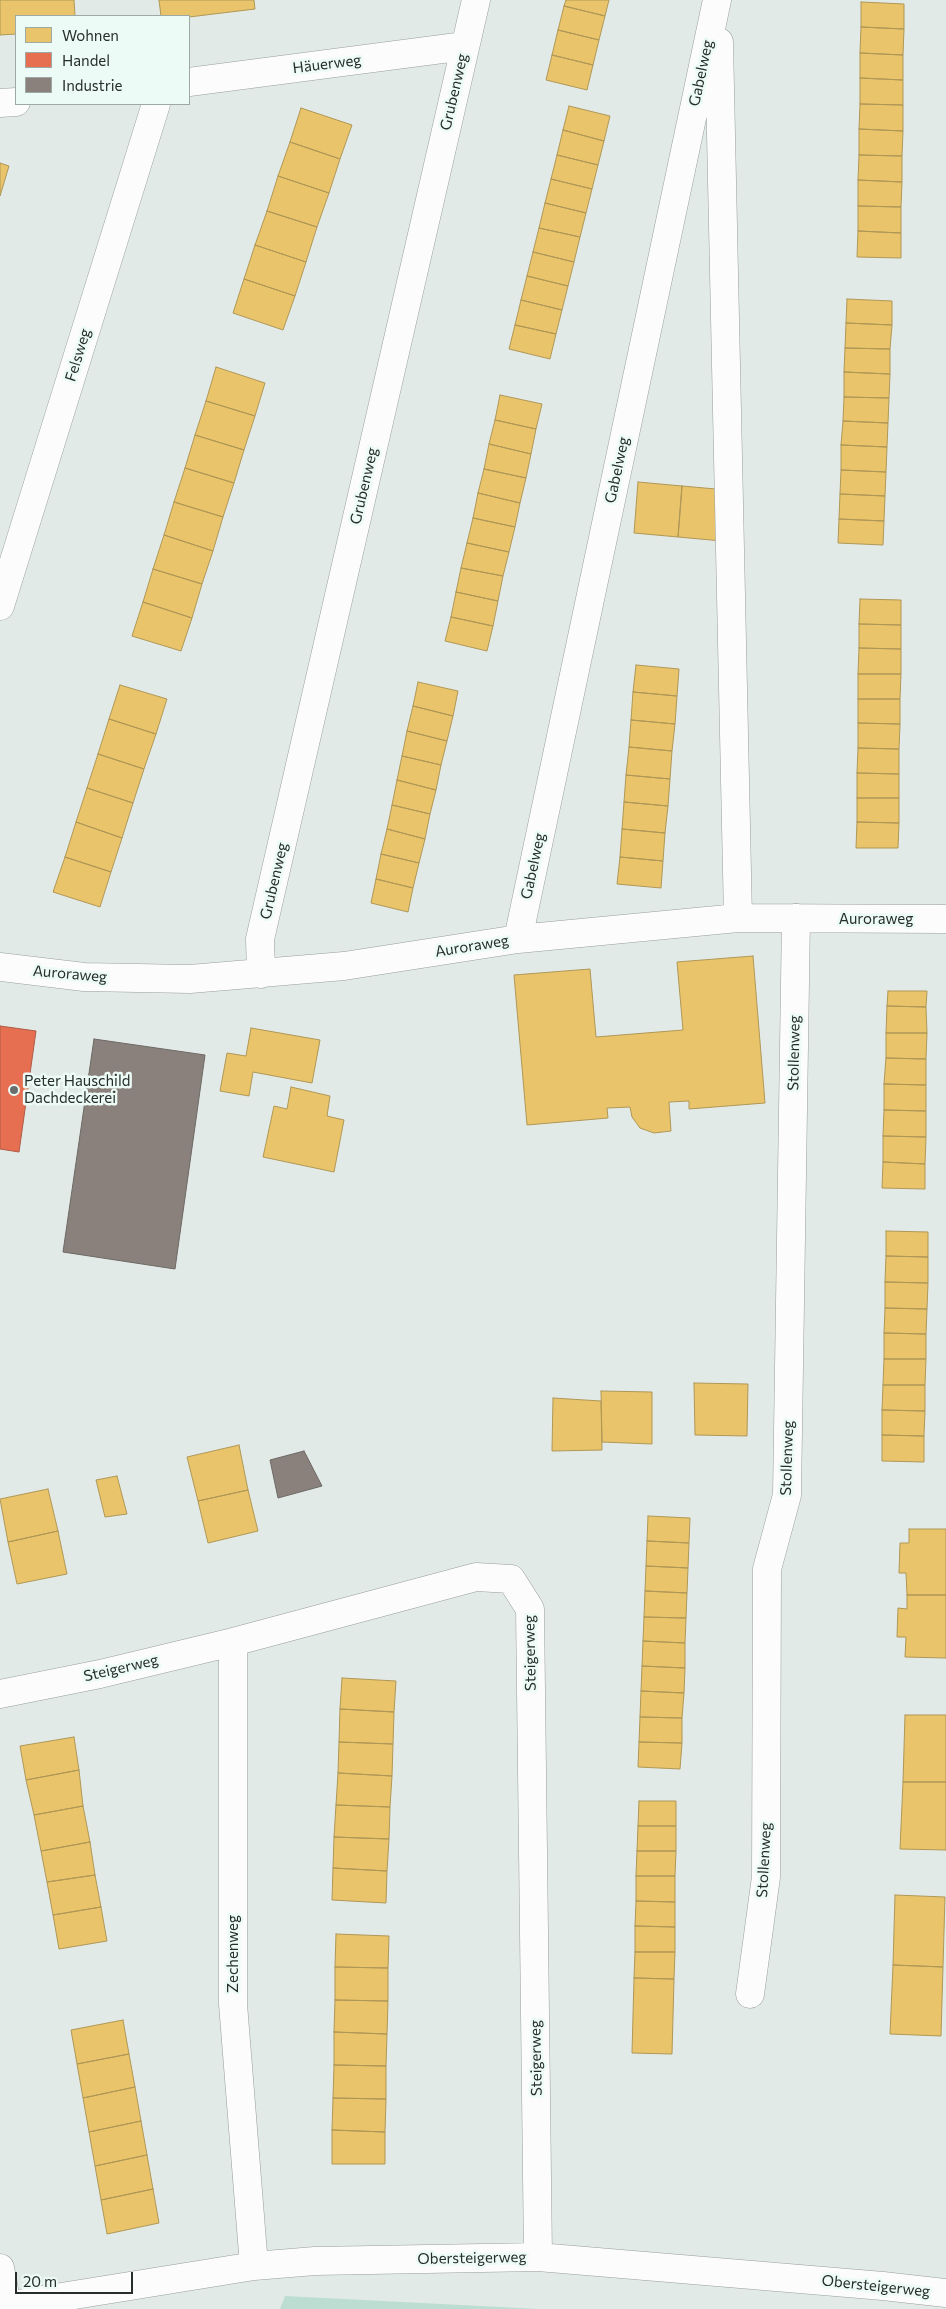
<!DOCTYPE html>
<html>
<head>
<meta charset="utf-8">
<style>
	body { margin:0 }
	#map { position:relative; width:946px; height:2309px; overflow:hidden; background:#e2eae7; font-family:Commissioner,sans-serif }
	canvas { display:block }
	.legend { position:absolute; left:15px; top:15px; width:175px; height:90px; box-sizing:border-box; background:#ecfbf5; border:1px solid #9da9a4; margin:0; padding:6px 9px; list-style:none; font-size:15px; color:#272d2b }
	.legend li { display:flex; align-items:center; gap:10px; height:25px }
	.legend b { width:25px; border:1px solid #9da9a4 }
	.scale { position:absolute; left:15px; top:2272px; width:118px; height:22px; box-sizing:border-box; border:2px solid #272d2b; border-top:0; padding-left:6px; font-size:15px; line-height:18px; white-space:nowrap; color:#272d2b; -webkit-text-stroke:4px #ecfbf5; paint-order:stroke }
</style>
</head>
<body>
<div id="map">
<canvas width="946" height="2309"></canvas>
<ul class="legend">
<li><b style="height:14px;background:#e9c46a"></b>Wohnen</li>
<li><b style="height:14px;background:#e76f51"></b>Handel</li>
<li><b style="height:14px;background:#8a817c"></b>Industrie</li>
</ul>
<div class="scale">20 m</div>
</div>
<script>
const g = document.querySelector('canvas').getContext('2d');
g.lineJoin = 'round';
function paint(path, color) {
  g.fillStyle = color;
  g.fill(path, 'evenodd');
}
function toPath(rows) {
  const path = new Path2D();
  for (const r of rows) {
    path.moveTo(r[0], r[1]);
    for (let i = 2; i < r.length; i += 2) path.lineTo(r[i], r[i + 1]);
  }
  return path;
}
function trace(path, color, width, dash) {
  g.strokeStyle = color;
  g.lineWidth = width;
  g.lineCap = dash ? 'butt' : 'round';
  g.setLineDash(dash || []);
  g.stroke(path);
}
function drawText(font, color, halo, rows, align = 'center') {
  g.font = font + ' Commissioner,sans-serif';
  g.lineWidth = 5;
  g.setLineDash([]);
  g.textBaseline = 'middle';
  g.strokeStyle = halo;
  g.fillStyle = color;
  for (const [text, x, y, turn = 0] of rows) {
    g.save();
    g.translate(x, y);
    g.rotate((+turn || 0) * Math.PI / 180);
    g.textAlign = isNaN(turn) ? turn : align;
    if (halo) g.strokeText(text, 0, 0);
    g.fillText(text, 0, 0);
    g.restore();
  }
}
const green = toPath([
	[285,2296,539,2309,280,2309]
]);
const homes = toPath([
	[0,0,74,0,75,16,16,16,16,34,0,35,0,0],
	[159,0,254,0,255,9,189,17,161,16,159,0],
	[566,0,609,0,605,16,564,6,566,0],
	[861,2,904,4,904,29,861,27,861,2],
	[564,6,605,16,599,40,558,30,564,6],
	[861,27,904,29,903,55,860,53,861,27],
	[558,30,599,40,593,65,552,55,558,30],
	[860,53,903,55,903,80,860,78,860,53],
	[552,55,593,65,587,90,546,80,552,55],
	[860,78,903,80,903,105,860,104,860,78],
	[860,104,903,105,903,131,859,129,860,104],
	[569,106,610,116,604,141,563,130,569,106],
	[301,108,352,125,340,159,290,142,301,108],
	[859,129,903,131,902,156,859,155,859,129],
	[563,130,604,141,598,165,557,155,563,130],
	[290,142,340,159,329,193,278,176,290,142],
	[557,155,598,165,592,189,551,179,557,155],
	[859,155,902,156,902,182,858,180,859,155],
	[0,163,9,166,0,196,0,163],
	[278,176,329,193,317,227,267,211,278,176],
	[551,179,592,189,586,213,545,203,551,179],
	[858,180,902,182,901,207,858,206,858,180],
	[545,203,586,213,580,237,539,228,545,203],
	[858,206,901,207,901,233,858,231,858,206],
	[267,211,317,227,306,262,255,245,267,211],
	[539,228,580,237,574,262,533,252,539,228],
	[858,231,901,233,901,258,857,257,858,231],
	[255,245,306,262,295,296,244,279,255,245],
	[533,252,574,262,568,286,527,276,533,252],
	[527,276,568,286,562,310,521,300,527,276],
	[244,279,295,296,283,330,233,313,244,279],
	[847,299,892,301,892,325,846,323,847,299],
	[521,300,562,310,556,334,515,325,521,300],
	[846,323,892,325,890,349,845,348,846,323],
	[515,325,556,334,550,359,509,349,515,325],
	[845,348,890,349,890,374,844,372,845,348],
	[216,367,265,383,255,416,206,401,216,367],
	[844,372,890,374,889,398,844,397,844,372],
	[500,395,542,404,536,429,495,420,500,395],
	[844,397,889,398,888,423,843,421,844,397],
	[206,401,255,416,244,450,195,435,206,401],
	[495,420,536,429,531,454,489,444,495,420],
	[843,421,888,423,887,447,841,445,843,421],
	[195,435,244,450,234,483,185,468,195,435],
	[489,444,531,454,526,478,484,469,489,444],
	[841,445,887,447,886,472,841,470,841,445],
	[185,468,234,483,223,517,174,502,185,468],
	[484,469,526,478,520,503,478,493,484,469],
	[841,470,886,472,885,496,840,494,841,470],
	[638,482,682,486,678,537,634,533,638,482],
	[682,486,727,490,722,541,678,537,682,486],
	[478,493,520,503,515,527,473,518,478,493],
	[840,494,885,496,884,521,839,519,840,494],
	[174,502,223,517,213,551,164,535,174,502],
	[473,518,515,527,509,552,467,543,473,518],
	[839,519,884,521,883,545,838,543,839,519],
	[164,535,213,551,202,584,153,569,164,535],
	[467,543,509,552,503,576,461,568,467,543],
	[461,568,503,576,498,601,456,592,461,568],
	[153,569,202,584,192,618,143,602,153,569],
	[456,592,498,601,493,626,451,617,456,592],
	[860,599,901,600,901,625,859,624,860,599],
	[143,602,192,618,181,651,132,636,143,602],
	[451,617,493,626,487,651,445,641,451,617],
	[859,624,901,625,901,649,859,648,859,624],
	[859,648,901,649,901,674,858,674,859,648],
	[636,665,679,669,677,696,633,692,636,665],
	[858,674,901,674,900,699,858,699,858,674],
	[418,682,458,691,453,716,413,706,418,682],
	[120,685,167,699,156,734,109,719,120,685],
	[633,692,677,696,675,724,631,720,633,692],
	[858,699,900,699,900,724,858,723,858,699],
	[413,706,453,716,447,741,407,731,413,706],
	[109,719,156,734,144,769,98,754,109,719],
	[631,720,675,724,672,751,629,747,631,720],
	[858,723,900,724,899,749,858,748,858,723],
	[407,731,447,741,441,765,402,756,407,731],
	[629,747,672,751,670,779,626,775,629,747],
	[858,748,899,749,899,774,857,773,858,748],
	[98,754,144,769,133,803,87,788,98,754],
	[402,756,441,765,436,790,397,780,402,756],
	[857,773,899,774,899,798,857,798,857,773],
	[626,775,670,779,668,806,624,802,626,775],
	[397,780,436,790,430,814,392,805,397,780],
	[87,788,133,803,122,838,76,822,87,788],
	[857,798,899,798,899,823,857,822,857,798],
	[624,802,668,806,665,833,622,829,624,802],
	[392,805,430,814,425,839,387,829,392,805],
	[76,822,122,838,111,872,65,857,76,822],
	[857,822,899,823,898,848,856,848,857,822],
	[387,829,425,839,419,863,381,854,387,829],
	[622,829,665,833,663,861,620,857,622,829],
	[381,854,419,863,413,888,376,879,381,854],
	[65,857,111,872,100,907,53,892,65,857],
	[620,857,663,861,661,888,617,884,620,857],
	[376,879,413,888,408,912,371,903,376,879],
	[753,956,765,1103,689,1109,689,1101,669,1102,671,1131,654,1133,640,1128,632,1117,630,1107,607,1108,608,1118,527,1125,514,975,590,969,596,1037,683,1030,677,962,753,956],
	[888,991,927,991,926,1007,887,1006,888,991],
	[887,1006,926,1007,927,1033,886,1033,887,1006],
	[251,1028,320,1040,312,1083,253,1072,249,1096,220,1091,227,1053,246,1056,251,1028],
	[886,1033,927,1033,926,1059,886,1058,886,1033],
	[886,1058,926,1059,926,1085,884,1084,886,1058],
	[884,1084,926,1085,926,1111,884,1110,884,1084],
	[291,1087,330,1096,327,1116,344,1120,334,1172,263,1157,274,1106,287,1109,291,1087],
	[884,1110,926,1111,926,1137,883,1136,884,1110],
	[883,1136,926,1137,925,1164,883,1162,883,1136],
	[883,1162,925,1164,925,1189,882,1188,883,1162],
	[886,1231,928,1232,928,1257,886,1256,886,1231],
	[886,1256,928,1257,928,1283,885,1282,886,1256],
	[885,1282,928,1283,927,1309,885,1308,885,1282],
	[885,1308,927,1309,926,1334,884,1333,885,1308],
	[884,1333,926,1334,926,1359,884,1359,884,1333],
	[884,1359,926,1359,925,1385,883,1385,884,1359],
	[694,1383,748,1384,747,1436,695,1435,694,1383],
	[883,1385,925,1385,925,1411,882,1410,883,1385],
	[601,1391,652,1392,652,1444,602,1442,601,1391],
	[553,1398,601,1401,602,1450,552,1451,553,1398],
	[882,1410,925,1411,924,1436,882,1435,882,1410],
	[882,1435,924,1436,924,1462,882,1461,882,1435],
	[239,1445,248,1490,198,1501,187,1457,239,1445],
	[117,1476,127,1514,105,1517,96,1480,117,1476],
	[48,1489,58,1531,8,1542,0,1499,48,1489],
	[248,1490,258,1531,208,1543,198,1501,248,1490],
	[648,1516,690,1518,689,1543,647,1541,648,1516],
	[909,1529,946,1529,946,1595,907,1595,906,1573,899,1573,900,1543,909,1543,909,1529],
	[58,1531,67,1574,17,1584,8,1542,58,1531],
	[647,1541,689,1543,688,1568,646,1566,647,1541],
	[646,1566,688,1568,687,1593,645,1591,646,1566],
	[645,1591,687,1593,686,1618,644,1617,645,1591],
	[907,1595,946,1595,946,1658,905,1657,906,1637,897,1637,898,1608,907,1609,907,1595],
	[644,1617,686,1618,685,1643,643,1641,644,1617],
	[643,1641,685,1643,685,1668,642,1666,643,1641],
	[642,1666,685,1668,684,1693,641,1691,642,1666],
	[342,1678,396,1681,394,1712,340,1709,342,1678],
	[641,1691,684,1693,682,1718,640,1717,641,1691],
	[340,1709,394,1712,393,1744,339,1742,340,1709],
	[905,1715,946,1715,946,1782,903,1782,905,1715],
	[640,1717,682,1718,682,1743,639,1742,640,1717],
	[74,1737,79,1770,26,1780,20,1746,74,1737],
	[339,1742,393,1744,392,1776,338,1773,339,1742],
	[639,1742,682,1743,680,1769,638,1767,639,1742],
	[79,1770,83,1806,34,1815,26,1780,79,1770],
	[338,1773,392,1776,390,1807,336,1805,338,1773],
	[903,1782,946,1782,946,1850,900,1849,903,1782],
	[639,1801,676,1801,676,1826,638,1826,639,1801],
	[336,1805,390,1807,389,1839,334,1837,336,1805],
	[83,1806,90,1842,41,1851,34,1815,83,1806],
	[638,1826,676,1826,676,1851,637,1851,638,1826],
	[334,1837,389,1839,387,1871,333,1868,334,1837],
	[90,1842,95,1875,47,1882,41,1851,90,1842],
	[637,1851,676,1851,675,1876,636,1876,637,1851],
	[333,1868,387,1871,386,1903,332,1900,333,1868],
	[95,1875,101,1907,53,1915,47,1882,95,1875],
	[636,1876,675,1876,675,1902,636,1901,636,1876],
	[895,1895,945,1897,943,1967,893,1965,895,1895],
	[636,1901,675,1902,675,1927,635,1926,636,1901],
	[101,1907,107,1941,59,1949,53,1915,101,1907],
	[635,1926,675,1927,675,1952,635,1952,635,1926],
	[336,1934,389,1936,388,1968,335,1967,336,1934],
	[635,1952,675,1952,674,1979,634,1978,635,1952],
	[893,1965,943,1967,941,2036,890,2034,893,1965],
	[335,1967,388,1968,388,2001,335,2000,335,1967],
	[634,1978,674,1979,672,2054,632,2053,634,1978],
	[335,2000,388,2001,387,2034,334,2032,335,2000],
	[123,2020,129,2054,77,2064,71,2030,123,2020],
	[334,2032,387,2034,386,2066,334,2065,334,2032],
	[129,2054,135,2087,83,2098,77,2064,129,2054],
	[334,2065,386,2066,386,2099,333,2098,334,2065],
	[135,2087,141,2121,89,2132,83,2098,135,2087],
	[333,2098,386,2099,385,2132,332,2130,333,2098],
	[141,2121,147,2155,95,2166,89,2132,141,2121],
	[332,2130,385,2132,385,2164,332,2164,332,2130],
	[147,2155,153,2189,101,2200,95,2166,147,2155],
	[153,2189,159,2223,107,2234,101,2200,153,2189]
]);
const shops = toPath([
	[0,1026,36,1031,19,1152,0,1149,0,1026]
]);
const industry = toPath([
	[94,1039,205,1055,175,1269,63,1252,94,1039],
	[304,1451,322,1486,278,1498,270,1460,304,1451]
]);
const minor = toPath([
	[719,42,738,918],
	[189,82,465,46],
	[0,103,16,102],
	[0,606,156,104],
	[518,939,717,0],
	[0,967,84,977,190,979,344,966,518,939,738,918,946,919],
	[261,974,260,939,476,0],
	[233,1642,233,2004,254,2266],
	[0,1694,100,1674,233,1642,476,1577,511,1579,530,1609,538,2257],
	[750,1994,766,1877,767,1569,787,1495,796,918],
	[0,2268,7,2306],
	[0,2307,254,2266,315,2261,538,2257,883,2286,946,2293]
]);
const markers = [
	[14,1090,5,"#686f6d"]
];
const streetNames = [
	["Häuerweg",327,64,-7],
	["Gabelweg",701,73,-78],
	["Grubenweg",454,92,-77],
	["Felsweg",78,355,-73],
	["Gabelweg",617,470,-78],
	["Grubenweg",364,486,-77],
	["Gabelweg",533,866,-78],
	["Grubenweg",274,881,-77],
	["Auroraweg",876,919],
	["Auroraweg",472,946,-9],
	["Auroraweg",70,974,5],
	["Stollenweg",794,1053,-89],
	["Stollenweg",787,1458,-88],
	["Steigerweg",530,1653,-91],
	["Steigerweg",121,1668,-13],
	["Stollenweg",764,1860,-87],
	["Zechenweg",233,1954,-90],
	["Steigerweg",536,2058,-91],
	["Obersteigerweg",472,2258,-1],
	["Obersteigerweg",876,2286,6]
];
const poiNames = [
	["Peter Hauschild",24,1081],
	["Dachdeckerei",24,1098]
];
paint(green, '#bcddd2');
paint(homes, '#e9c46a');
trace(homes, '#af9757', 1);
paint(shops, '#e76f51');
trace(shops, '#ad5b46', 1);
paint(industry, '#8a817c');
trace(industry, '#6c6864', 1);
trace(minor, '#989e9c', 29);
trace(minor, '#fbfcfb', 28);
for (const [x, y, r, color] of markers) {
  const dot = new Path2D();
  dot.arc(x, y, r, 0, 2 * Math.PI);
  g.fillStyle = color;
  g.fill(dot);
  trace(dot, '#ecfbf5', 2);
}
drawText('15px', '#272d2b', '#ecfbf5', streetNames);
drawText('15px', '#272d2b', '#ecfbf5', poiNames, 'left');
</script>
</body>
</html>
